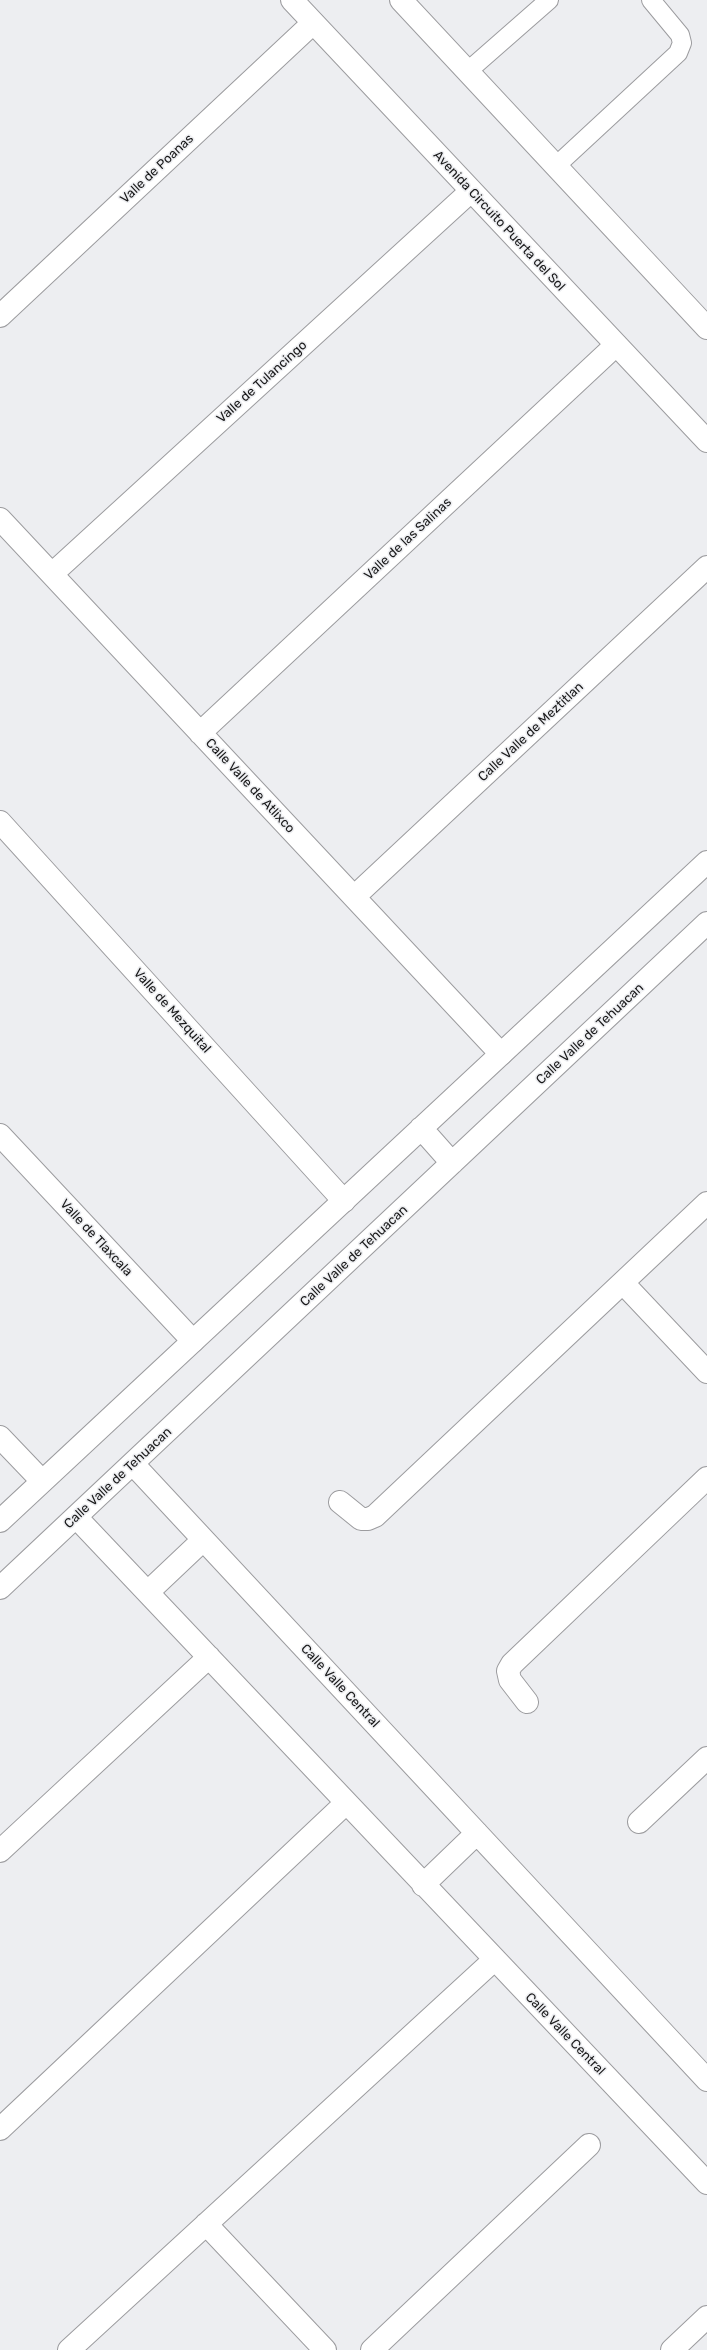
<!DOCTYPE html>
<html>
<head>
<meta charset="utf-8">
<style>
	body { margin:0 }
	canvas { display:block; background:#edeef1 }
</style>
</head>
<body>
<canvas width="707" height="2350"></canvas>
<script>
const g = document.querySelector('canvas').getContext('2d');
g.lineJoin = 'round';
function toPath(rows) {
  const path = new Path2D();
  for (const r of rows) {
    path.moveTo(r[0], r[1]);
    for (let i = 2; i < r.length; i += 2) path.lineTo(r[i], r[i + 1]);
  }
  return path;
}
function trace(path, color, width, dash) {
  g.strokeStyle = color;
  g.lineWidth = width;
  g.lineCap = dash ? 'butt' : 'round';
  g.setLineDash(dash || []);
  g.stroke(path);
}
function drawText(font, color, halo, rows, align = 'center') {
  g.font = font + ' Rubik,sans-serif';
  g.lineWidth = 3;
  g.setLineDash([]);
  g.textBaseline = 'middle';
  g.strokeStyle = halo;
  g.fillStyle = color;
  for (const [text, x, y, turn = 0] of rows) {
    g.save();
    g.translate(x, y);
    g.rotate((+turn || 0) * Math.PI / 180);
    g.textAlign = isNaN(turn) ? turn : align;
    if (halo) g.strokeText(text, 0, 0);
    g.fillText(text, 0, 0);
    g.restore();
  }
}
const service = toPath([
	[468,71,549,0],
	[556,166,678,53,682,43,680,35,651,0]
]);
const minor = toPath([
	[0,316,313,23],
	[0,519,501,1054],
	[52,574,471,191],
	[200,733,616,345],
	[0,822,344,1201],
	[354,897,707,567],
	[0,1135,193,1341],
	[623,1283,707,1372],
	[0,1437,42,1481],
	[133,1464,707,2080],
	[340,1502,361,1519,368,1519,375,1516,707,1203],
	[76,1517,707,2183],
	[148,1592,203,1540],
	[527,1702,510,1680,508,1671,512,1664,707,1478],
	[639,1822,707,1758],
	[0,1851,209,1657],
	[423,1885,477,1833],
	[0,2129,346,1803],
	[206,2224,325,2350],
	[69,2350,494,1960],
	[372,2350,589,2145],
	[672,2350,707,2317]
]);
const tertiary = toPath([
	[292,0,707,441],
	[401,0,707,328],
	[421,1128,452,1163],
	[0,1521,707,862],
	[0,1588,707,923]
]);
const streetNames = [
	["Valle de Poanas",157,169,-43],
	["Avenida Circuito Puerta del Sol",499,221,47],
	["Valle de Tulancingo",262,382,-42],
	["Valle de las Salinas",408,539,-43],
	["Calle Valle de Meztitlan",531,732,-43],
	["Calle Valle de Atlixco",250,786,47],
	["Valle de Mezquital",172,1011,48],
	["Calle Valle de Tehuacan",590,1034,-43],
	["Valle de Tlaxcala",96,1238,47],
	["Calle Valle de Tehuacan",354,1256,-43],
	["Calle Valle de Tehuacan",118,1478,-43],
	["Calle Valle Central",340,1686,47],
	["Calle Valle Central",565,2034,46]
];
trace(service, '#9c9c9f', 20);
trace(minor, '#9c9c9f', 24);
trace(tertiary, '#9c9c9f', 24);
trace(service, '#fff', 18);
trace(minor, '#fff', 22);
trace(tertiary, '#fff', 22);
drawText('13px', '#181819', '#edeef1', streetNames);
</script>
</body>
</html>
